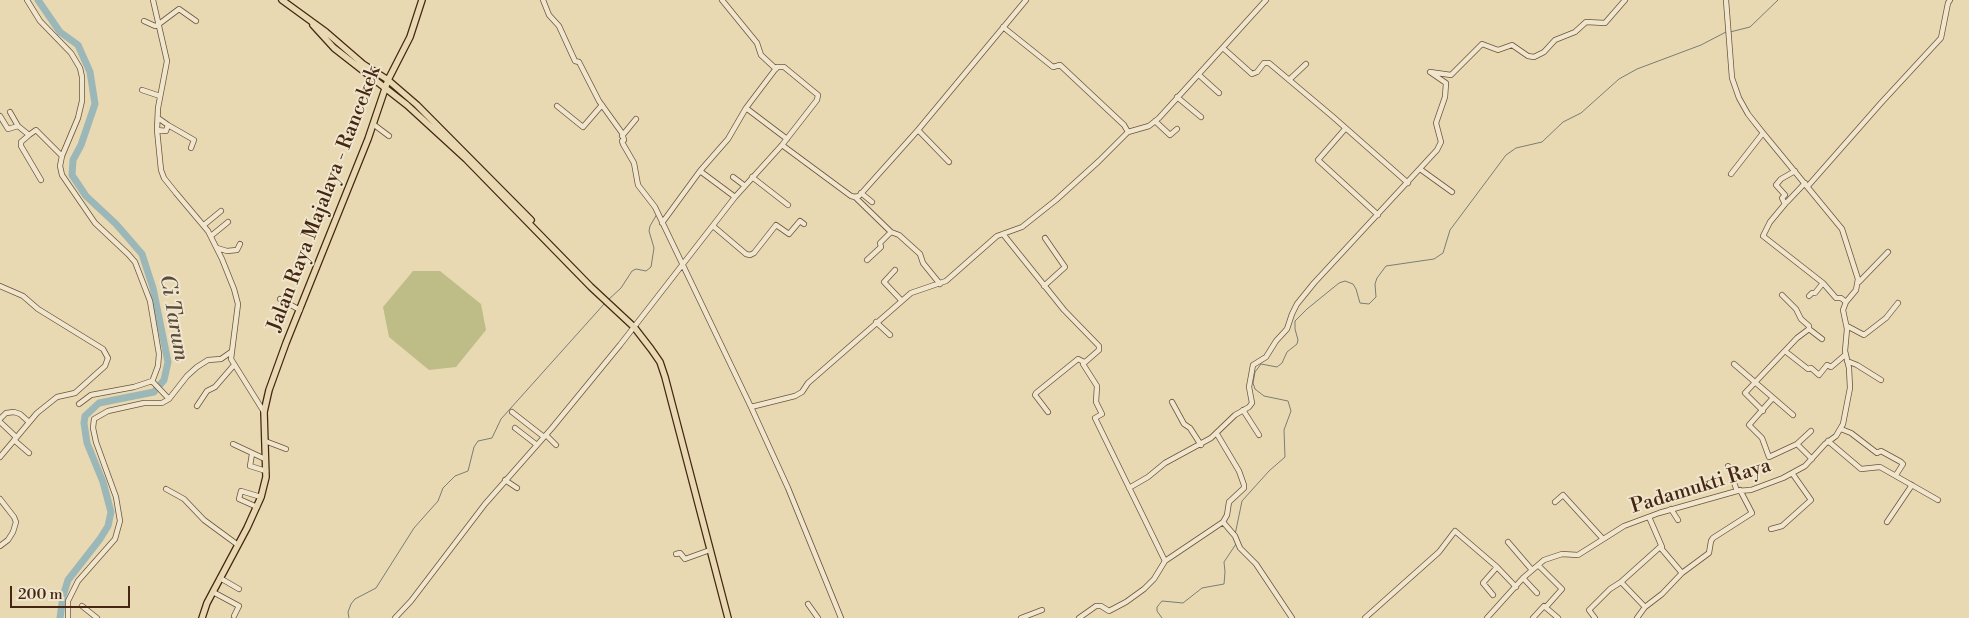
<!DOCTYPE html>
<html>
<head>
<meta charset="utf-8">
<style>
	body { margin:0 }
	#map { position:relative; width:1969px; height:618px; overflow:hidden; background:#e8d9b3; font-family:"Libre Bodoni",serif }
	canvas { display:block }
	.scale { position:absolute; left:10px; top:586px; width:120px; height:22px; box-sizing:border-box; border:2px solid #442613; border-top:0; padding-left:6px; font-size:15px; line-height:18px; white-space:nowrap; color:#442613; -webkit-text-stroke:4px #f0e6ce; paint-order:stroke }
</style>
</head>
<body>
<div id="map">
<canvas width="1969" height="618"></canvas>
<div class="scale">200 m</div>
</div>
<script>
const g = document.querySelector('canvas').getContext('2d');
g.lineJoin = 'round';
function paint(path, color) {
  g.fillStyle = color;
  g.fill(path, 'evenodd');
}
function toPath(rows) {
  const path = new Path2D();
  for (const r of rows) {
    path.moveTo(r[0], r[1]);
    for (let i = 2; i < r.length; i += 2) path.lineTo(r[i], r[i + 1]);
  }
  return path;
}
function trace(path, color, width, dash) {
  g.strokeStyle = color;
  g.lineWidth = width;
  g.lineCap = dash ? 'butt' : 'round';
  g.setLineDash(dash || []);
  g.stroke(path);
}
function drawText(font, color, halo, rows, align = 'center') {
  g.font = font + ' "Libre Bodoni",serif';
  g.lineWidth = 4;
  g.setLineDash([]);
  g.textBaseline = 'middle';
  g.strokeStyle = halo;
  g.fillStyle = color;
  for (const [text, x, y, turn = 0] of rows) {
    g.save();
    g.translate(x, y);
    g.rotate((+turn || 0) * Math.PI / 180);
    g.textAlign = isNaN(turn) ? turn : align;
    if (halo) g.strokeText(text, 0, 0);
    g.fillText(text, 0, 0);
    g.restore();
  }
}
const green = toPath([
	[413,271,440,271,481,304,486,330,456,367,429,370,389,337,383,307]
]);
const stream = toPath([
	[1730,32,1750,27,1778,0],
	[608,300,621,288,632,271,636,269,646,271,651,267,654,248,649,231,650,226,657,214],
	[1235,535,1242,501,1269,471,1285,457,1284,430,1291,411,1288,401,1264,396,1255,389,1253,383,1255,372,1261,364,1277,367,1282,363,1287,352,1297,344,1298,340,1295,329,1295,321,1307,309,1339,283,1345,281,1353,284,1356,289,1360,303,1369,304,1376,297,1375,284,1377,278,1386,266,1434,259,1443,253,1450,230,1506,155,1516,148,1542,142,1563,122,1581,113,1619,79,1637,69,1701,45,1726,32],
	[349,618,348,612,351,604,355,599,376,588,414,528,438,501,443,488,455,476,468,471,474,447,478,441,492,438,501,419,605,303],
	[1162,618,1157,611,1157,607,1162,601,1183,603,1202,588,1224,584,1225,572,1224,562,1236,544]
]);
const river = toPath([
	[38,0,60,32,78,45,90,72,95,104,81,145,73,160,72,175,86,196,116,224,142,254,153,288,168,362,164,380,154,392,99,403,85,416,84,423,87,443,103,482,111,512,108,526,100,539,68,580,63,596,60,618]
]);
const minor = toPath([
	[27,0,40,21,71,53,80,68,82,77,82,101,78,118,62,156,60,166,62,175,95,223,128,254,135,262,150,301,159,354,158,366,152,382],
	[153,0,167,61,158,108,157,130,161,170,164,178,176,193,208,231,222,259,234,289,238,304,231,359,264,412],
	[543,0,549,15,559,26,575,61,579,62,599,101,622,133,624,140,622,141,623,144,634,163,638,185,655,207,751,407,795,396,802,392,808,383,911,293,946,281,997,236,1022,227,1056,200,1099,161,1128,132,1149,126,1159,118,1266,0],
	[722,0,757,43,761,55,776,69],
	[144,21,155,26,159,25],
	[159,24,179,9,196,21],
	[1003,27,1053,67,1060,65,1124,125,1128,132],
	[1223,48,1252,74,1257,72,1264,63,1269,63,1332,116,1408,183],
	[1199,75,1219,93],
	[1289,80,1306,64],
	[142,90,160,96],
	[1177,97,1201,117],
	[557,106,583,127,602,105],
	[746,108,787,139],
	[10,112,18,126],
	[0,116,8,129,18,126,29,135,21,142,21,146,41,180],
	[1155,121,1170,135,1177,129],
	[373,124,389,136],
	[168,125,194,140,191,148],
	[1345,129,1318,160,1378,215],
	[157,130,166,131,168,125,158,118],
	[918,130,949,162],
	[29,135,36,130,62,156],
	[622,136,636,119],
	[782,145,851,196,855,197,859,196,918,130,1026,0],
	[1420,169,1452,192],
	[700,171,735,197],
	[1795,171,1781,179,1776,185,1785,195,1782,198,1785,204,1770,222,1763,236,1823,283,1836,298,1841,298,1846,302],
	[1731,174,1763,133],
	[733,177,745,186],
	[752,177,788,205],
	[1808,186,1881,103,1941,38,1948,3,1950,0],
	[861,193,872,202],
	[855,197,891,232,899,235,920,254,923,263,940,284],
	[1787,202,1805,183],
	[204,225,221,211],
	[713,226,746,254,750,255,754,253,776,225,789,234,800,221,804,224],
	[1003,234,1064,310,1099,346,1099,350,1083,364,1097,386,1096,402,1102,414,1095,418,1165,561],
	[211,236,228,222],
	[217,248,227,251,237,250,240,244],
	[867,260,881,247,880,243,891,232],
	[895,270,884,282,901,300],
	[1859,282,1888,252],
	[0,286,23,296,38,309,103,349,108,358,105,366,75,393,57,397,37,413,0,457],
	[1044,286,1065,267,1045,238],
	[1809,296,1812,293,1815,293,1823,283],
	[280,299,300,310],
	[876,322,890,335],
	[1847,326,1864,335,1886,318,1898,303],
	[1809,329,1822,339],
	[1785,351,1808,369,1811,368,1819,375,1827,365,1831,367,1845,355],
	[1847,361,1857,365,1881,380],
	[1734,364,1793,415],
	[169,399,187,376,197,367,208,360,221,359,231,352],
	[1772,399,1749,425,1762,438,1769,457,1797,444,1812,459],
	[1172,402,1184,424,1190,428,1201,445],
	[197,406,207,391,215,387,234,365],
	[751,407,788,488,841,618],
	[1243,410,1259,435],
	[1763,411,1745,393,1797,338,1809,329,1809,326,1801,319,1796,309,1782,295],
	[512,412,544,437],
	[1048,412,1035,395,1036,393,1078,359,1084,362],
	[0,419,6,413,14,412,20,414,29,422],
	[0,422,16,437],
	[515,428,537,445],
	[1841,429,1851,433,1877,453,1881,451,1901,462,1903,464,1896,475],
	[546,435,556,445],
	[14,440,29,453],
	[265,441,286,449],
	[1828,441,1861,469,1880,467,1938,500],
	[233,444,265,459],
	[1797,444,1811,431],
	[252,454,250,466,266,471],
	[1728,466,1737,491],
	[505,480,517,488],
	[1129,488,1148,477,1165,463,1211,438,1235,415,1249,407,1252,403,1249,387,1253,365,1266,357,1276,341,1287,329,1292,314,1297,304,1314,283,1437,150,1441,142,1436,123,1445,97,1446,83,1430,72,1451,75,1482,44,1498,50,1512,45,1528,56,1534,57,1544,52,1555,40,1575,32,1586,22,1605,23,1625,0],
	[166,489,184,499,204,520,238,545],
	[0,499,14,517,16,522,13,532,8,540,0,546],
	[1555,502,1563,495,1603,539],
	[257,507,239,499,241,491,261,497],
	[1671,509,1678,520],
	[1649,517,1662,547],
	[1223,522,1235,536,1240,548,1256,564,1292,618],
	[1887,522,1912,485],
	[1771,529,1782,526,1811,500,1792,473],
	[1508,542,1532,570],
	[676,554,680,553,685,559,710,550],
	[1538,565,1562,589,1546,607],
	[220,578,239,589],
	[1523,578,1537,593],
	[1621,582,1645,607,1662,594,1682,573],
	[213,592,239,606,234,616],
	[1493,595,1483,583,1497,567],
	[808,604,818,618],
	[82,606,97,618],
	[68,618,68,601,78,581,115,539,120,521,116,497,96,442,93,428,94,419,108,411,144,403,162,403,169,399,152,381,134,387,91,395,79,404],
	[395,618,411,601,485,504,552,428,620,345,735,197,782,145,817,100,818,95,784,67,777,67,746,108,728,139,700,171,662,223],
	[1021,618,1042,610],
	[1079,618,1096,606,1101,606,1109,611,1126,602,1144,589,1154,579,1165,561,1223,522,1227,515,1229,502,1244,488,1244,485,1239,471,1217,434],
	[1365,618,1439,552,1455,531,1497,567,1516,587],
	[1487,618,1523,578,1544,560,1562,554,1578,555,1624,526,1659,513,1737,491,1751,490,1783,478,1805,466,1825,444,1836,436,1843,424,1850,388,1849,368,1845,351,1847,329,1843,310,1846,302,1856,290,1858,279,1842,229,1763,133,1748,114,1739,98,1732,78,1726,0],
	[1533,618,1544,606,1558,618],
	[1595,618,1589,610,1610,589,1621,582,1660,547,1682,573,1709,553,1711,541,1713,538,1752,513,1740,490],
	[1637,618,1645,607]
]);
const major = toPath([
	[282,0,326,32,363,64,388,80,417,105,531,220],
	[313,25,334,48,407,105,466,159,591,287,634,327,651,349,660,362,665,377,728,618],
	[202,618,207,603,247,528,261,497,266,477,264,412,269,390,286,343,368,139,388,80,410,37,422,0]
]);
const streetNames = [
	["Jalan Raya Majalaya - Rancekek",325,199,-69],
	["Padamukti Raya",1701,487,-17]
];
const waterNames = [
	["Ci Tarum",173,318,80]
];
paint(green, '#bebc87');
trace(stream, '#797d76', 1);
trace(river, '#9cb7b8', 7);
trace(minor, '#6d533b', 6);
trace(major, '#442613', 8);
trace(minor, '#f0e6ce', 4.5);
trace(major, '#e8d9b3', 5.5);
drawText('20px', '#442613', '#f0e6ce', streetNames);
drawText('italic 21px', '#5a4a3c', '#f0e6ce', waterNames);
</script>
</body>
</html>
